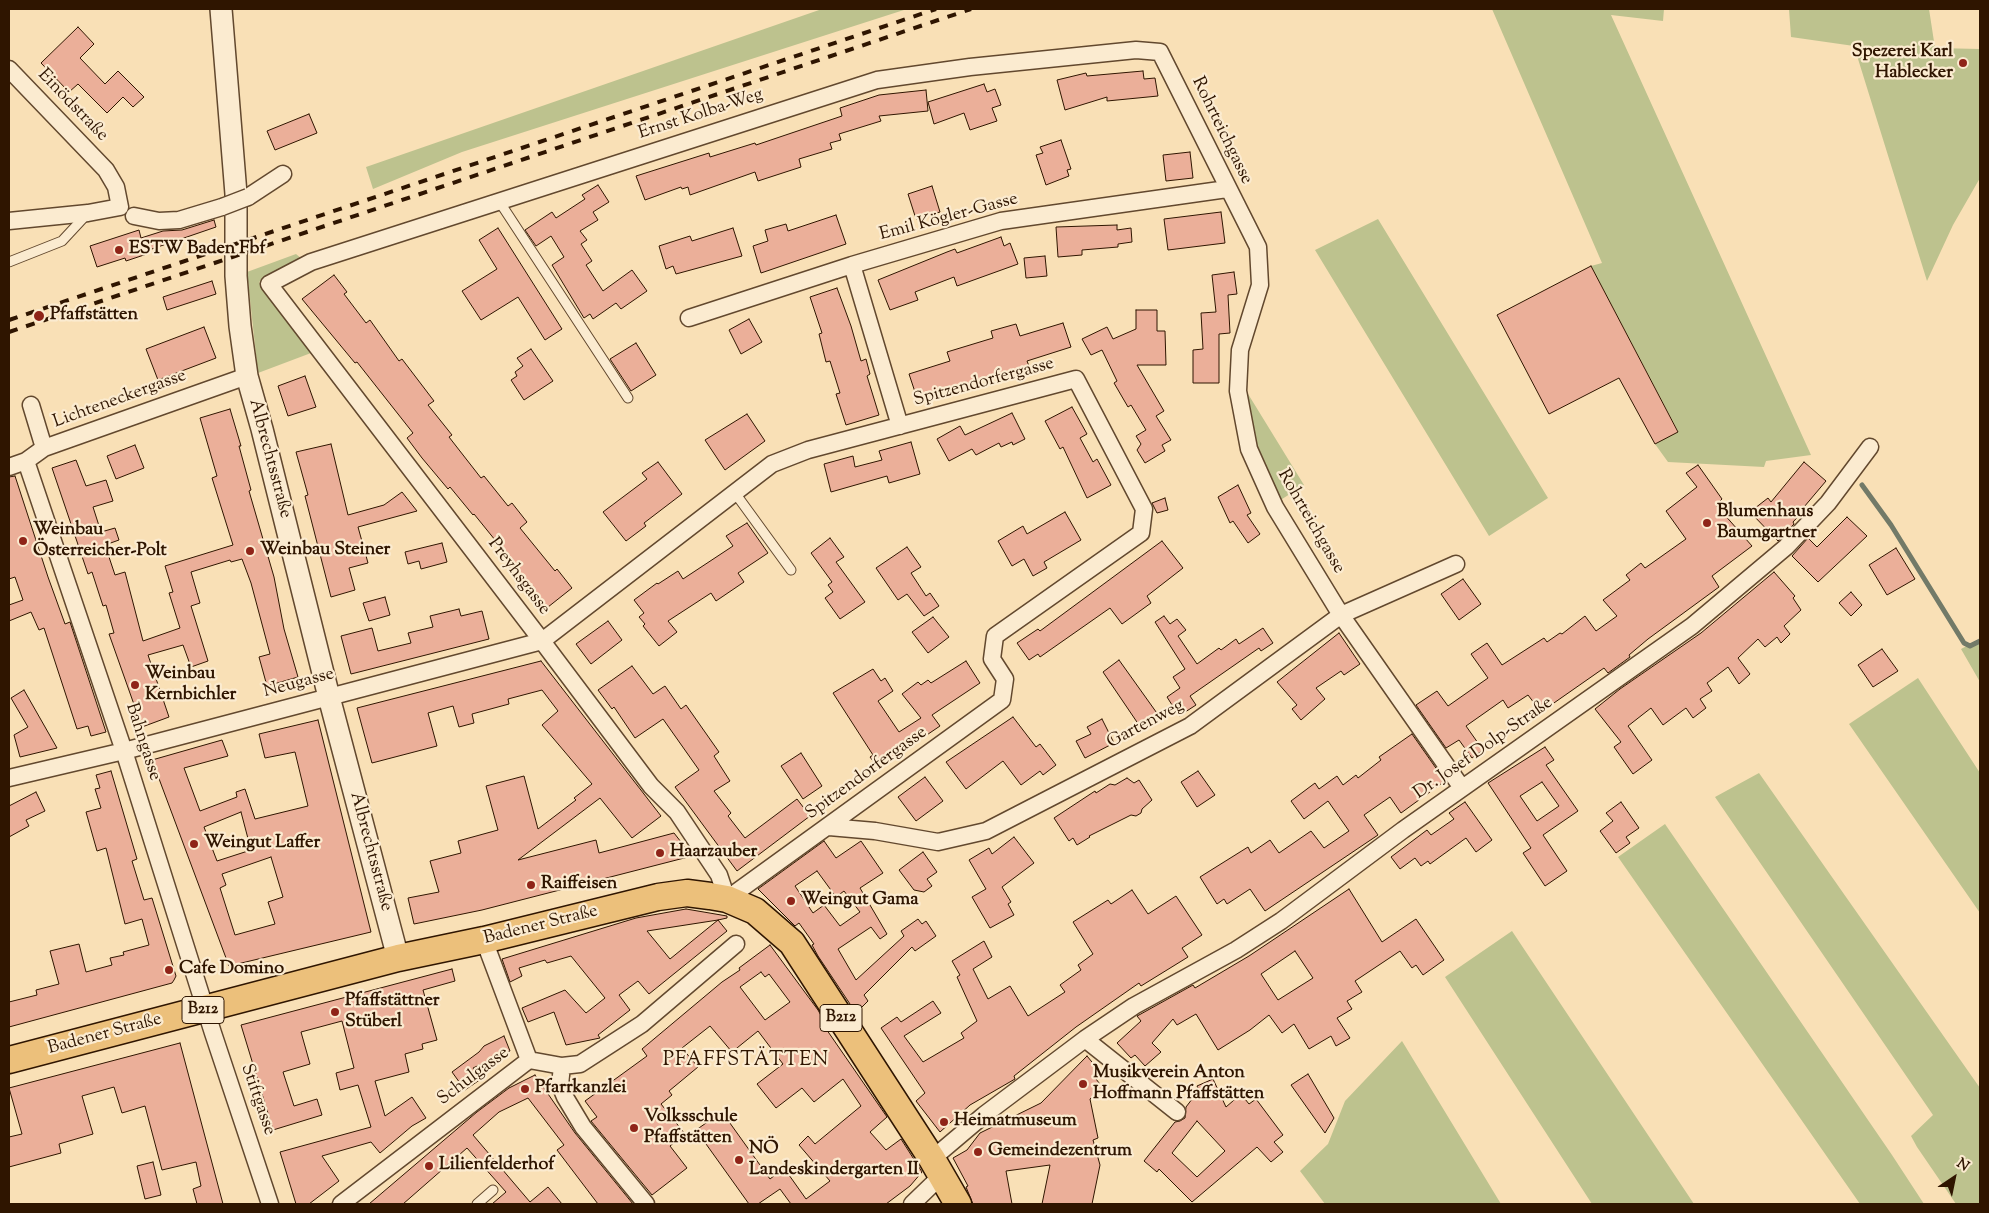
<!DOCTYPE html>
<html>
<head>
<meta charset="utf-8">
<style>
	body { margin:0 }
	#map { position:relative; width:1989px; height:1213px; overflow:hidden; background:#f9e0b6; font-family:"Sorts Mill Goudy",serif }
	canvas { display:block }
	.frame { position:absolute; inset:0; border:10px solid #2f1500; pointer-events:none }
	.north { position:absolute; left:1929px; top:1153px; width:50px; height:50px; -webkit-text-stroke:4px #fbebd0; paint-order:stroke; rotate:34deg; font-size:14px; font-weight:700; line-height:20px; text-align:center; color:#2f1500 }
	.north::after { content:''; display:block; margin:auto; width:18px; height:22px; background:#2f1500; clip-path:polygon(50% 0,100% 100%,50% 72%,0 100%) }
</style>
</head>
<body>
<div id="map">
<canvas width="1989" height="1213"></canvas>
<div class="frame"></div>
<div class="north">N</div>
</div>
<script>
const g = document.querySelector('canvas').getContext('2d');
g.lineJoin = 'round';
function paint(path, color) {
  g.fillStyle = color;
  g.fill(path, 'evenodd');
}
function toPath(rows) {
  const path = new Path2D();
  for (const r of rows) {
    path.moveTo(r[0], r[1]);
    for (let i = 2; i < r.length; i += 2) path.lineTo(r[i], r[i + 1]);
  }
  return path;
}
function trace(path, color, width, dash) {
  g.strokeStyle = color;
  g.lineWidth = width;
  g.lineCap = dash ? 'butt' : 'round';
  g.setLineDash(dash || []);
  g.stroke(path);
}
function drawText(font, color, halo, rows, align = 'center') {
  g.font = font + ' "Sorts Mill Goudy",serif';
  g.lineWidth = 4.5;
  g.setLineDash([]);
  g.textBaseline = 'middle';
  g.strokeStyle = halo;
  g.fillStyle = color;
  for (const [text, x, y, turn = 0] of rows) {
    g.save();
    g.translate(x, y);
    g.rotate((+turn || 0) * Math.PI / 180);
    g.textAlign = isNaN(turn) ? turn : align;
    if (halo) g.strokeText(text, 0, 0);
    g.fillText(text, 0, 0);
    g.restore();
  }
}
const green = toPath([
	[822,9,907,9,462,152,373,189,366,167],
	[1492,9,1664,9,1663,21,1611,15,1811,455,1766,461,1764,467,1668,462,1655,444,1678,431,1591,266,1602,263],
	[1789,9,1929,9,1935,48,1980,49,1980,178,1953,225,1927,281,1854,46,1791,37],
	[1378,219,1548,498,1489,536,1315,250],
	[296,254,302,259,259,282,311,353,258,373,247,272],
	[1245,389,1304,485,1279,501,1253,449],
	[1980,639,1980,682,1961,649],
	[1918,678,1980,773,1980,913,1849,724],
	[1759,773,1980,1088,1980,1204,1956,1204,1917,1147,1911,1136,1933,1115,1715,797],
	[1665,824,1892,1155,1924,1204,1860,1204,1618,857],
	[1512,931,1694,1204,1592,1204,1445,977],
	[1402,1041,1501,1204,1325,1204,1300,1171,1328,1144,1345,1101]
]);
const stream = toPath([
	[1862,485,1891,525,1964,643,1970,646,1980,641]
]);
const building = toPath([
	[78,27,94,44,80,58,105,84,118,71,144,97,133,107,123,97,107,113,78,84,69,92,41,63,78,27],
	[1143,71,1144,79,1155,78,1158,96,1107,101,1107,97,1065,110,1057,80,1086,73,1087,76,1143,71],
	[984,84,987,92,995,89,1001,105,992,108,997,121,970,130,964,113,934,124,928,102,984,84],
	[926,90,928,111,879,116,881,121,839,134,841,140,830,143,832,149,799,159,801,167,758,181,755,172,690,195,688,187,682,189,681,187,645,200,636,176,709,153,710,157,755,143,756,145,842,116,840,108,879,95,926,90],
	[309,114,317,133,275,150,267,131,309,114],
	[1061,140,1071,169,1067,170,1069,176,1046,185,1036,155,1043,153,1040,147,1061,140],
	[1190,152,1193,178,1166,181,1163,155,1190,152],
	[598,185,609,202,593,212,598,220,580,231,587,240,581,244,592,261,586,265,603,291,632,270,647,291,621,309,616,303,593,319,590,314,584,318,552,265,564,257,551,236,536,246,525,230,552,212,556,218,585,199,582,195,598,185],
	[932,186,940,212,916,219,908,194,932,186],
	[1221,212,1225,243,1168,250,1164,219,1221,212],
	[836,215,846,244,761,273,753,246,768,241,765,230,786,224,788,231,836,215],
	[214,220,216,227,146,251,147,254,126,261,125,258,97,267,90,246,139,230,141,238,163,231,182,230,214,220],
	[1117,225,1117,230,1131,228,1132,242,1118,244,1118,247,1082,250,1082,255,1058,257,1056,227,1117,225],
	[498,228,562,329,545,340,518,297,481,320,462,291,497,269,479,240,498,228],
	[733,228,742,256,676,274,673,266,666,269,659,246,690,236,692,241,733,228],
	[1001,237,1004,246,1010,243,1018,264,957,286,954,277,915,292,918,300,890,310,878,280,947,252,955,249,957,253,1001,237],
	[1045,256,1047,276,1026,278,1024,258,1045,256],
	[1591,266,1678,432,1655,444,1619,378,1549,414,1497,315,1591,266],
	[1234,272,1237,294,1228,295,1230,333,1219,334,1219,383,1193,383,1193,350,1203,349,1201,313,1216,312,1212,275,1234,272],
	[334,275,347,292,344,294,366,323,370,320,399,361,402,359,434,401,428,405,452,435,449,437,481,478,484,476,508,506,512,503,527,522,520,528,555,571,557,569,572,588,543,611,504,560,508,556,474,514,473,515,450,487,448,489,422,458,407,438,413,433,357,362,355,363,302,299,334,275],
	[212,281,216,294,167,310,163,297,212,281],
	[837,288,851,326,861,361,866,359,870,374,867,376,879,415,846,425,836,394,840,393,830,361,826,362,819,334,822,333,810,297,837,288],
	[1136,310,1157,310,1157,331,1165,331,1166,365,1137,365,1164,411,1156,416,1171,440,1162,445,1165,451,1145,463,1137,450,1141,444,1136,436,1146,430,1131,405,1128,407,1114,383,1117,381,1102,350,1091,355,1082,339,1107,327,1113,339,1136,329,1136,310],
	[749,319,762,342,741,354,729,330,749,319],
	[1063,323,1071,347,1027,361,1029,366,917,398,909,374,950,361,947,352,993,338,991,331,1016,324,1020,336,1063,323],
	[204,327,216,358,158,380,146,349,204,327],
	[636,343,656,375,631,391,610,359,636,343],
	[531,349,553,381,524,400,511,380,517,376,515,372,523,366,517,358,531,349],
	[305,376,316,407,288,416,278,386,305,376],
	[1072,407,1087,434,1080,438,1093,462,1097,459,1111,485,1087,498,1063,447,1060,449,1045,421,1072,407],
	[230,409,241,446,239,446,251,490,249,491,274,577,284,629,298,677,267,686,259,657,270,654,251,583,242,559,231,562,230,560,191,572,200,603,191,606,208,661,191,667,183,645,148,655,169,717,142,727,109,634,114,633,106,605,103,606,92,572,88,574,52,468,76,460,86,486,106,480,113,501,93,507,101,532,115,528,119,540,105,545,115,575,125,572,143,641,180,628,169,593,173,592,165,566,233,545,212,478,217,476,200,418,230,409],
	[1012,413,1025,439,1013,445,1012,442,1001,447,999,443,976,455,972,449,949,461,937,439,960,426,965,435,1012,413],
	[747,414,765,441,725,470,705,440,747,414],
	[911,442,920,474,889,483,887,476,831,492,824,464,853,456,855,467,882,460,879,451,911,442],
	[331,444,348,515,384,505,402,492,417,511,358,527,368,563,349,568,355,590,331,597,305,496,308,495,296,452,331,444],
	[135,445,144,468,116,479,107,456,135,445],
	[658,462,682,494,644,523,646,526,626,541,603,512,647,479,642,473,658,462],
	[1804,462,1826,481,1804,507,1806,508,1793,522,1794,524,1778,541,1750,512,1768,498,1771,502,1804,462],
	[1698,465,1722,499,1716,505,1752,546,1712,576,1719,587,1648,639,1629,655,1630,657,1608,673,1604,668,1541,712,1528,695,1508,708,1503,700,1466,726,1483,750,1472,758,1459,740,1446,748,1416,705,1437,691,1448,706,1488,678,1471,654,1487,643,1502,665,1544,638,1547,642,1560,633,1562,634,1585,616,1596,631,1617,616,1603,600,1630,580,1626,575,1641,563,1645,568,1686,539,1666,511,1697,487,1686,473,1698,465],
	[15,476,48,577,65,624,70,622,106,732,91,736,88,726,77,729,44,628,39,630,31,612,9,621,9,605,23,600,15,577,9,579,9,477,15,476],
	[1238,485,1251,513,1247,515,1260,534,1248,543,1233,521,1230,523,1218,497,1238,485],
	[1165,498,1168,510,1157,513,1152,503,1165,498],
	[1065,512,1081,540,1044,562,1047,568,1033,576,1024,559,1012,566,998,541,1023,526,1027,534,1065,512],
	[1847,517,1867,536,1818,582,1792,556,1808,538,1817,547,1847,517],
	[747,523,768,553,738,573,744,582,716,601,711,593,668,621,677,632,659,646,643,626,645,624,639,617,644,613,634,600,657,583,658,584,678,571,683,579,733,546,726,536,747,523],
	[830,538,844,557,836,562,865,602,840,619,825,598,833,592,828,585,832,582,811,553,830,538],
	[1162,541,1183,568,1147,596,1151,603,1122,624,1110,608,1040,657,1038,654,1029,660,1017,643,1038,629,1040,631,1162,541],
	[442,543,447,562,421,569,419,561,408,564,405,552,442,543],
	[907,547,921,567,911,573,926,596,930,593,939,606,924,616,907,594,898,600,876,568,907,547],
	[1896,548,1915,579,1887,595,1869,565,1896,548],
	[1774,572,1795,596,1793,598,1801,610,1784,626,1790,634,1781,643,1777,637,1765,647,1758,639,1738,658,1750,674,1739,684,1728,667,1707,683,1712,691,1700,699,1706,708,1693,718,1686,708,1663,725,1651,708,1628,726,1652,760,1633,774,1614,747,1621,742,1595,709,1620,689,1701,633,1774,572],
	[1463,579,1481,604,1459,620,1441,594,1463,579],
	[1851,592,1862,605,1851,616,1839,603,1851,592],
	[385,597,390,615,369,621,363,603,385,597],
	[459,609,461,616,482,611,489,639,351,674,341,636,372,628,378,651,411,643,408,633,433,627,430,616,459,609],
	[1164,616,1170,624,1177,619,1186,630,1178,636,1197,664,1219,648,1221,650,1236,639,1239,644,1263,628,1273,643,1261,651,1259,648,1190,696,1196,705,1179,716,1167,697,1180,688,1173,677,1185,669,1155,622,1164,616],
	[933,617,949,637,928,653,912,632,933,617],
	[608,621,622,640,591,664,576,644,608,621],
	[1339,633,1360,664,1344,675,1341,671,1316,688,1325,699,1301,720,1292,709,1297,705,1277,682,1339,633],
	[1882,649,1898,671,1873,687,1858,665,1882,649],
	[1119,660,1159,716,1141,728,1103,672,1119,660],
	[541,661,661,816,632,838,600,798,518,860,596,840,599,853,674,833,692,856,482,910,414,924,408,898,439,892,430,861,461,853,458,841,498,830,486,786,524,776,538,829,576,800,574,798,592,784,542,725,558,711,542,690,508,699,509,704,472,714,474,723,459,727,453,706,428,713,437,746,372,763,357,708,541,661],
	[966,661,980,683,932,715,940,726,878,768,870,757,873,755,833,693,873,669,881,681,885,678,893,691,878,701,899,732,921,718,902,694,918,682,921,685,928,680,931,683,966,661],
	[632,666,653,694,665,686,681,709,686,705,719,752,714,756,730,781,714,791,731,813,728,816,745,838,797,799,810,816,737,871,675,787,699,770,663,719,635,738,614,707,612,709,598,690,632,666],
	[24,690,57,748,20,757,14,735,28,727,11,698,24,690],
	[1013,717,1036,747,1040,744,1056,765,1043,775,1040,771,1021,785,1003,761,966,789,946,762,1013,717],
	[1102,719,1114,743,1085,758,1076,741,1091,734,1087,727,1102,719],
	[318,720,371,932,229,966,152,760,222,740,228,756,184,768,200,811,237,797,236,792,245,789,255,819,308,806,295,752,265,758,259,734,318,720],
	[241,812,251,850,217,861,204,827,241,812],
	[271,857,283,897,268,902,275,924,235,935,220,888,226,885,222,874,271,857],
	[1412,734,1445,781,1401,813,1390,797,1364,815,1378,835,1265,911,1250,889,1227,904,1224,899,1217,904,1200,877,1248,847,1251,853,1270,840,1279,853,1311,831,1324,848,1349,831,1328,801,1304,819,1291,801,1315,783,1319,789,1337,776,1343,785,1356,775,1358,778,1381,760,1379,757,1412,734],
	[1545,747,1554,760,1546,765,1578,811,1543,835,1567,871,1545,886,1523,853,1531,848,1488,783,1545,747],
	[1542,782,1559,806,1537,821,1520,796,1542,782],
	[801,753,822,786,803,799,781,766,801,753],
	[111,771,137,859,132,861,144,900,152,898,176,976,174,980,172,983,9,1027,9,1002,37,995,36,990,59,984,50,951,79,944,86,972,112,965,110,958,124,955,123,952,149,945,142,919,125,924,106,848,97,851,86,812,101,808,95,789,100,788,96,775,111,771],
	[1198,771,1215,795,1197,807,1181,782,1198,771],
	[925,777,943,801,916,821,898,797,925,777],
	[1127,778,1134,783,1139,780,1152,800,1142,809,1141,813,1136,816,1131,815,1089,836,1090,837,1077,845,1073,838,1069,841,1054,818,1095,791,1096,793,1110,784,1115,785,1127,778],
	[36,792,45,811,26,820,29,826,9,837,9,806,36,792],
	[1465,802,1492,840,1476,852,1466,838,1430,864,1428,861,1421,866,1415,858,1400,869,1391,857,1427,830,1431,835,1454,819,1449,813,1465,802],
	[1621,802,1639,828,1626,837,1630,843,1616,853,1600,831,1613,821,1606,813,1621,802],
	[1014,837,1034,863,1002,887,1011,902,1008,904,1014,915,990,928,972,897,986,889,969,860,989,848,992,854,1014,837],
	[824,841,836,858,861,841,883,873,860,888,887,934,880,939,871,927,838,949,856,980,904,936,901,931,918,919,922,924,926,921,936,936,915,951,912,947,864,995,868,1001,856,1013,818,956,812,945,814,944,799,923,795,926,758,889,824,841],
	[817,871,836,897,844,891,860,912,840,926,824,905,813,913,795,886,817,871],
	[923,852,937,872,927,879,932,886,924,892,914,890,899,870,923,852],
	[1349,889,1382,942,1416,919,1444,960,1423,975,1416,965,1412,968,1400,951,1355,981,1362,992,1347,1001,1352,1009,1337,1018,1350,1038,1336,1046,1331,1036,1309,1049,1294,1024,1282,1033,1269,1015,1250,1030,1218,1050,1196,1014,1177,1025,1173,1019,1152,1043,1161,1052,1145,1066,1135,1055,1131,1058,1117,1043,1141,1021,1137,1016,1139,1015,1193,985,1195,988,1249,956,1349,889],
	[1295,951,1313,978,1278,1000,1261,974,1295,951],
	[1132,890,1148,914,1176,896,1202,935,1182,948,1188,957,1141,986,1139,983,1076,1027,1014,1076,1015,1079,970,1105,940,1132,916,1101,925,1093,881,1028,897,1017,901,1022,933,1001,941,1013,904,1036,923,1062,964,1038,961,1033,977,1021,957,977,960,975,952,961,984,941,992,957,973,969,988,999,1010,986,1028,1016,1065,992,1060,985,1081,970,1078,965,1093,954,1073,922,1108,900,1111,904,1132,890],
	[686,909,727,916,727,918,718,920,727,931,649,994,638,981,619,995,630,1010,598,1035,600,1038,566,1045,554,1012,528,1022,522,1008,565,990,586,1013,605,998,571,956,547,963,545,960,519,968,522,976,510,982,502,959,636,918,686,909],
	[718,920,670,959,647,931,718,920],
	[770,945,818,1010,824,1021,822,1023,887,1117,870,1132,886,1150,901,1139,922,1172,910,1186,886,1204,791,1204,780,1189,758,1204,749,1204,696,1130,722,1112,770,1179,784,1168,806,1199,830,1181,799,1145,808,1136,815,1144,861,1106,843,1079,814,1102,802,1088,776,1108,757,1084,783,1064,758,1031,732,1052,710,1026,682,1048,698,1067,669,1091,672,1095,661,1104,685,1134,670,1146,687,1168,652,1195,591,1121,597,1117,585,1101,647,1056,642,1049,722,982,740,970,739,968,770,945],
	[761,972,765,977,769,974,790,1002,765,1020,740,987,761,972],
	[452,969,455,981,423,990,437,1040,422,1044,423,1049,405,1054,409,1072,375,1081,385,1116,412,1097,426,1118,412,1126,380,1153,371,1142,322,1156,339,1181,309,1204,296,1204,280,1152,371,1127,358,1085,340,1090,336,1073,354,1068,342,1021,301,1032,310,1064,283,1072,294,1106,317,1099,322,1115,273,1130,241,1025,452,969],
	[504,1036,510,1051,473,1068,481,1079,465,1090,452,1072,479,1052,484,1046,504,1036],
	[180,1043,223,1204,197,1204,193,1189,201,1186,196,1162,162,1170,145,1106,122,1113,114,1087,82,1096,93,1134,59,1144,61,1153,9,1167,9,1137,22,1134,9,1088,180,1043],
	[1087,1056,1101,1073,1096,1079,1103,1088,1090,1099,1098,1138,1093,1140,1100,1165,1092,1204,1042,1204,1050,1165,1006,1171,1012,1204,973,1204,966,1187,968,1186,953,1158,967,1150,980,1133,1041,1103,1087,1056],
	[1308,1074,1334,1118,1325,1133,1291,1085,1308,1074],
	[535,1075,575,1133,633,1204,598,1204,557,1150,564,1145,528,1098,499,1112,473,1135,530,1202,548,1187,562,1204,492,1204,506,1192,467,1148,403,1204,369,1204,477,1112,509,1088,535,1075],
	[1213,1079,1226,1107,1241,1094,1249,1104,1256,1099,1283,1135,1274,1142,1283,1152,1271,1162,1257,1147,1192,1202,1159,1169,1157,1172,1144,1161,1175,1122,1180,1121,1185,1118,1186,1107,1199,1090,1197,1086,1213,1079],
	[1197,1121,1225,1151,1197,1177,1172,1153,1197,1121],
	[153,1162,161,1195,145,1199,137,1166,153,1162]
]);
const service = toPath([
	[499,201,628,398],
	[9,262,62,241,88,213],
	[735,493,791,570],
	[477,1204,493,1190]
]);
const minor = toPath([
	[9,69,106,170,116,187,120,207,88,213,9,221],
	[248,197,283,174],
	[134,216,159,221,179,220,222,207],
	[852,265,900,426],
	[689,318,852,265,1001,221,1227,189],
	[31,405,44,448],
	[26,461,124,751,213,1033,270,1204],
	[9,467,26,461,44,448,247,376],
	[9,778,124,751,542,641,772,464,808,450,1076,379,1144,509,1141,533,995,636,992,659,1005,679,1002,700,727,899,719,875,677,812,651,786,542,641,269,284,311,262,877,80,970,67,1136,50,1160,52,1258,247,1260,285,1240,350,1238,391,1249,449,1275,507,1341,615,1462,788],
	[829,827,875,831,938,842,986,831,1190,726,1341,615,1456,564],
	[484,940,529,1060],
	[1085,1039,1177,1112],
	[562,1066,560,1085,565,1097,583,1127,646,1204],
	[932,1159,984,1115,1085,1039,1134,1006,1236,950,1281,921,1403,830,1692,626,1786,547,1828,503,1870,447],
	[341,1204,529,1060,562,1066,580,1064,642,1024,736,944],
	[912,1204,941,1176]
]);
const tertiary = toPath([
	[221,9,236,194,236,276,240,326,247,376,262,429,329,697,398,958]
]);
const primary = toPath([
	[9,1060,398,958,484,940,658,897,687,893,710,896,727,899,755,911,792,943,932,1159,958,1204]
]);
const rail = toPath([
	[9,320,936,9],
	[9,332,971,9]
]);
const minorBridge = toPath([
	[222,207,248,197]
]);
const markers = [
	[1963,63,5,"#8f2418"],
	[119,250,5,"#8f2418"],
	[39,316,6,"#8f2418"],
	[1707,523,5,"#8f2418"],
	[23,541,5,"#8f2418"],
	[250,551,5,"#8f2418"],
	[135,685,5,"#8f2418"],
	[194,844,5,"#8f2418"],
	[660,853,5,"#8f2418"],
	[531,885,5,"#8f2418"],
	[791,901,5,"#8f2418"],
	[169,970,5,"#8f2418"],
	[335,1012,5,"#8f2418"],
	[1083,1084,5,"#8f2418"],
	[525,1089,5,"#8f2418"],
	[944,1122,5,"#8f2418"],
	[634,1128,5,"#8f2418"],
	[978,1152,5,"#8f2418"],
	[739,1160,5,"#8f2418"],
	[429,1166,5,"#8f2418"]
];
const shields = [
	[203,1010,42],
	[841,1018,42]
];
const shieldNames = [
	["B212",203,1010],
	["B212",841,1018]
];
const poiNames = [
	["Spezerei Karl",1953,53,"right"],
	["Hablecker",1953,74,"right"],
	["ESTW Baden Fbf",129,250],
	["Pfaffstätten",50,316],
	["Blumenhaus",1717,513],
	["Baumgartner",1717,534],
	["Weinbau",33,531],
	["Österreicher-Polt",33,552],
	["Weinbau Steiner",260,551],
	["Weinbau",145,675],
	["Kernbichler",145,696],
	["Weingut Laffer",204,844],
	["Haarzauber",670,853],
	["Raiffeisen",541,885],
	["Weingut Gama",801,901],
	["Cafe Domino",179,970],
	["Pfaffstättner",345,1002],
	["Stüberl",345,1023],
	["Musikverein Anton",1093,1074],
	["Hoffmann Pfaffstätten",1093,1095],
	["Pfarrkanzlei",535,1089],
	["Volksschule",644,1118],
	["Pfaffstätten",644,1139],
	["Heimatmuseum",954,1122],
	["NÖ",749,1150],
	["Landeskindergarten II",749,1171],
	["Gemeindezentrum",988,1152],
	["Lilienfelderhof",439,1166]
];
const streetNames = [
	["Einödstraße",72,106,46],
	["Ernst Kolba-Weg",701,115,-18],
	["Rohrteichgasse",1221,131,64],
	["Emil Kögler-Gasse",949,218,-15],
	["Spitzendorfergasse",984,383,-15],
	["Lichteneckergasse",120,400,-20],
	["Albrechtsstraße",269,459,75],
	["Rohrteichgasse",1310,522,60],
	["Preyhsgasse",518,577,53],
	["Neugasse",299,684,-15],
	["Gartenweg",1146,725,-28],
	["Bahngasse",142,742,72],
	["Dr. Josef Dolp-Straße",1484,749,-35],
	["Spitzendorfergasse",867,774,-36],
	["Albrechtsstraße",370,852,75],
	["Badener Straße",541,926,-14],
	["Badener Straße",105,1035,-15],
	["Schulgasse",474,1077,-37],
	["Stiftgasse",257,1100,71]
];
const quarterNames = [
	["PFAFFSTÄTTEN",746,1062]
];
paint(green, '#bdc28e');
trace(stream, '#727a68', 5);
paint(building, '#ebaf99');
trace(building, '#2f1500', 1);
trace(service, '#62482e', 11);
trace(minor, '#62482e', 19);
trace(tertiary, '#62482e', 24);
trace(primary, '#2f1500', 29);
trace(service, '#fbebd0', 9);
trace(minor, '#fbebd0', 16);
trace(tertiary, '#fbebd0', 21);
trace(primary, '#ecc07b', 26);
trace(rail, '#2f1500', 4, [9, 9]);
trace(minorBridge, '#62482e', 19, []);
trace(minorBridge, '#fbebd0', 16);
for (const [x, y, r, color] of markers) {
  const dot = new Path2D();
  dot.arc(x, y, r, 0, 2 * Math.PI);
  g.fillStyle = color;
  g.fill(dot);
  trace(dot, '#fbebd0', 2);
}
for (const [x, y, w] of shields) {
  const box = new Path2D();
  box.roundRect(x - w / 2, y - 13.5, w, 27, 4);
  g.fillStyle = '#fbebd0';
  g.fill(box);
  trace(box, '#2f1500', 1);
}
drawText('bold 16px', '#2f1500', null, shieldNames);
drawText('bold 18px', '#2f1500', '#fbebd0', poiNames, 'left');
drawText('18px', '#2f1500', '#fbebd0', streetNames);
g.letterSpacing = '1px';
drawText('20px', '#2f1500', '#fbebd0', quarterNames);
g.letterSpacing = '0px';
</script>
</body>
</html>
